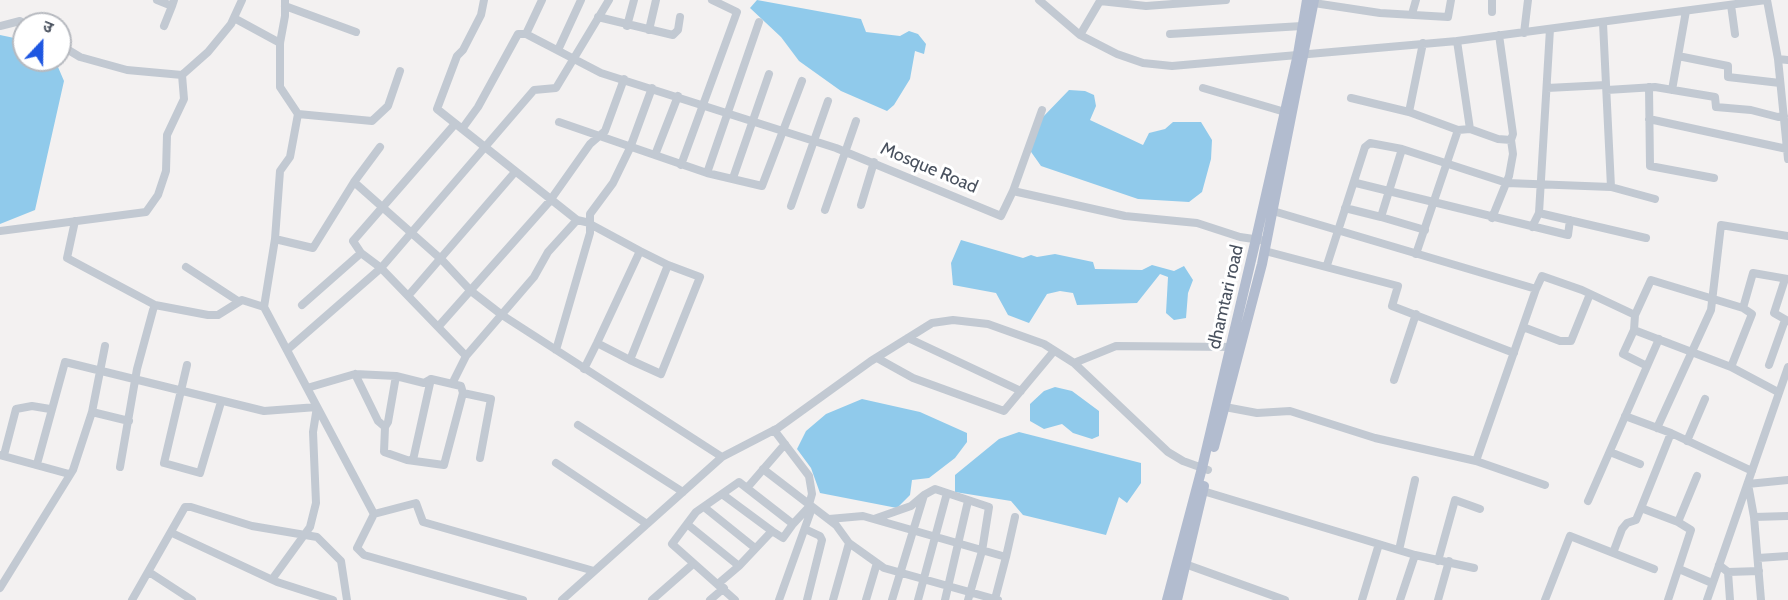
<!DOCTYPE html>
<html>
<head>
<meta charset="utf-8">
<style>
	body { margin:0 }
	#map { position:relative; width:1788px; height:600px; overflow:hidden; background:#f3f1f1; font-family:Cabin,"Noto Sans Devanagari",sans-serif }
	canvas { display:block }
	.north { position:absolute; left:12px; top:12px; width:60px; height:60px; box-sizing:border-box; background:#fff; border:2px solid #b6b9bf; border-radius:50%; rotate:22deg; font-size:16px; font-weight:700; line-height:24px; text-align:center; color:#49515e }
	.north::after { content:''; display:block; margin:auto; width:21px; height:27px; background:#1e56e1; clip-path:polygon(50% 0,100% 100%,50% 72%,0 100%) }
</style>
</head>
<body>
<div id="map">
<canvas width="1788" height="600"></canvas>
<div class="north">उ</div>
</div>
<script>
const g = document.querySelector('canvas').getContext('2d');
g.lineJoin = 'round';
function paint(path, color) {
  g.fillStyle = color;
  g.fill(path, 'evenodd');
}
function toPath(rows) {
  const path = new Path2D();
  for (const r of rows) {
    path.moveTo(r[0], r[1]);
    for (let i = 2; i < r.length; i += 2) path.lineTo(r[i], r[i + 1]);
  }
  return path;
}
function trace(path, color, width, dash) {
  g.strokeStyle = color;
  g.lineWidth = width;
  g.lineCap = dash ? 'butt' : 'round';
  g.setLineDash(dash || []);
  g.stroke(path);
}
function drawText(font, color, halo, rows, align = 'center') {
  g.font = font + ' Cabin,sans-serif';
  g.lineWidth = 6;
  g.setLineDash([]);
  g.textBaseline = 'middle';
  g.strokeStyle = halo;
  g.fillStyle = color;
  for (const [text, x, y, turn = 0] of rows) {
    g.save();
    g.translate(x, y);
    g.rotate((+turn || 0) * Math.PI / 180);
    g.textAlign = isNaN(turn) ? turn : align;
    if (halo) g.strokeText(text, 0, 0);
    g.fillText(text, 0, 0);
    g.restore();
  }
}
const water = toPath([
	[757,0,861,19,866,32,900,36,909,31,918,34,926,44,924,54,915,51,910,79,894,105,887,111,841,91,799,61,781,37,750,8],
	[0,35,24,40,24,60,55,60,64,81,35,210,0,224],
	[1069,90,1085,91,1094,95,1096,106,1090,120,1143,145,1149,133,1165,129,1173,122,1201,122,1212,140,1211,159,1202,192,1189,202,1138,199,1041,166,1029,149,1041,119],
	[961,240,1023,258,1031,255,1037,257,1055,254,1093,262,1095,269,1142,270,1152,265,1174,271,1184,266,1193,280,1188,293,1186,318,1174,320,1166,313,1168,277,1160,274,1137,303,1077,305,1073,293,1060,291,1047,294,1029,323,1008,315,996,293,953,285,951,263],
	[1055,387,1072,391,1099,411,1099,436,1092,439,1073,433,1062,424,1044,429,1030,421,1030,404,1044,391],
	[862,399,920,412,967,433,967,442,955,458,929,478,912,480,910,495,897,508,820,493,811,468,797,449,806,431,826,414],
	[1019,432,1141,463,1141,483,1127,503,1119,497,1106,535,1023,515,1011,501,955,492,955,475,999,439]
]);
const minor = toPath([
	[157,0,172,6,174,0],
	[285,0,285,16,280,43,280,87,298,114],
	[484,0,481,15,463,50,457,56,437,109,577,220,590,223],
	[1039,0,1080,35,1117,54,1143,63,1172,66,1457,41,1766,0],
	[1767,0,1778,59,1788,159],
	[1314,3,1380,13,1448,17,1451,0],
	[1731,5,1735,34],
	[285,6,356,32],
	[1492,12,1492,0],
	[1412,14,1416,0],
	[598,17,673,35,678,30,680,17],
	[234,18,280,43],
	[1603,23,1611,187],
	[0,26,20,21,24,24],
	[164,26,172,6],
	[627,26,634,0],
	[649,30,656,0],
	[1524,33,1528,0],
	[526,34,601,73,836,148,1001,216,1013,191,1125,216,1197,223,1240,237,1267,241],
	[1170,34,1302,26],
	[1080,35,1100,1,1146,6,1226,0],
	[1499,35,1513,134,1511,140],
	[1457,41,1470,129],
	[60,45,80,57,127,70,182,75,208,52,231,24,242,0],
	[558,50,581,0],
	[1678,56,1728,66,1728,77,1780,83],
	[1778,59,1788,60],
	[400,71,388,106,372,121,298,114,290,157,280,171,275,239,264,307,374,514,416,503,423,522,594,571],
	[1649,87,1650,166,1714,178],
	[1203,88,1285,112],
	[1547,88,1606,85],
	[1607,90,1655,87,1715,97,1716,107,1751,110,1778,117,1784,116],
	[1672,90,1686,11],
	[1351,98,1409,112,1458,130,1470,129,1498,139,1511,140,1513,154,1509,176,1492,218],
	[1409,112,1423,43],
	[1649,119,1787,149],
	[559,122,707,173,762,186,802,81],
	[455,124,353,241,361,253,381,268,466,356,534,277,548,252,577,220],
	[462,129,478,107,518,34,526,34,542,0],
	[1402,149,1381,217,1425,230],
	[655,155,678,96],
	[681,165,737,12,712,0],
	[707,173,759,22],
	[733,178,769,74],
	[354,182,442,260,471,291,502,315,722,457],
	[1356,183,1568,235,1570,220],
	[1013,191,1042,110],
	[861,205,874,162],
	[791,206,828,101],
	[1345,208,1381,217],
	[825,210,856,121],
	[1273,211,1536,289,1542,276,1582,290,1635,315],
	[1539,213,1646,238],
	[75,221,67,258,155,305,208,315,218,315,242,300,264,307],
	[590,224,640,251],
	[1532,227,1539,213,1550,29],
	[0,231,146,212,158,195,166,171,167,135,184,99,182,75],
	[275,239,313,248,354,182,380,147],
	[1265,251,1398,286,1392,306,1514,353],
	[1416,254,1458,130],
	[1327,265,1365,147,1370,143,1402,149,1507,183,1611,187,1655,199],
	[186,267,238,301],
	[1785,279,1774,313,1788,321],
	[408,296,515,172],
	[302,305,361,253],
	[1743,308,1753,273,1788,279],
	[438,327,549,202,590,144,605,131,624,79],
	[1523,327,1560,341,1571,341,1590,294],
	[1634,330,1731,367,1778,392],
	[908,338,1021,391],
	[287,350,381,268,534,90,556,88,609,0],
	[556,350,590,233,590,214,613,183,630,148,652,88],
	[877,358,913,378,1004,411,1054,351],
	[630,360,661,374,700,277,668,265],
	[1074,363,1116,346,1235,347],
	[187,365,164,463,200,473,221,402],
	[1769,365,1785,320],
	[1647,366,1623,354,1634,330,1635,315,1651,280,1743,308,1752,314,1731,367],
	[584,369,597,343,640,251,668,265,630,360,597,343],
	[355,374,378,421,385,427],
	[396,376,388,422,385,427,384,452,407,460,444,465,463,393],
	[1394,380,1416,314],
	[452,384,466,356],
	[307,388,355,374,396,376,424,383,431,379,461,386,463,393,491,399,480,458],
	[1225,407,1257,413,1290,411,1375,438,1476,461,1545,485],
	[92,412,129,421],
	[1625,416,1671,433,1752,471],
	[578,425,683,492],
	[1657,428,1711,310,1721,225,1788,236],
	[1687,441,1705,399],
	[1610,452,1640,464],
	[0,455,69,474],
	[4,455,16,409,32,406,50,409],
	[413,460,431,379],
	[1476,461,1536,289],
	[556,463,647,524],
	[37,464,65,362,264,411,317,407,313,432,316,503,310,527,273,578],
	[120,467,137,369,153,310],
	[763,469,836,525,849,543,884,568,998,600],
	[747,488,785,444],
	[1203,491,1415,555,1474,568],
	[722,494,772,531],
	[1588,501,1659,339],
	[704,507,755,548],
	[374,514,357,548,364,555,523,600],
	[1754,517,1748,484,1788,480],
	[829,519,863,516,1006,557,995,599],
	[874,519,911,506,924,495],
	[1678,522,1697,476],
	[687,524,739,566,719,583],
	[805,529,820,536,822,540,807,600],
	[172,533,277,582,333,600],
	[1399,550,1415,480],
	[1613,553,1622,529,1627,523,1636,520,1641,508],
	[1006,557,1015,517],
	[1758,558,1788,556],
	[1438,561,1455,500,1480,509],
	[1185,564,1285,600],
	[1719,565,1728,572,1730,600],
	[739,566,772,531,783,538,793,524],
	[1679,569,1712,583],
	[149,572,192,600],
	[1728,572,1759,571],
	[0,588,73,470,92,412,105,346],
	[132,600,185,507,191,507,252,526,317,537,341,561,347,600],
	[562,600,722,457,778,428,871,361,932,323,953,320,988,324,1044,344,1074,363,1168,452,1183,461,1208,470],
	[652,600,693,564],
	[710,600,724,588],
	[735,600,672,544,696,512,739,482,793,524,808,508,812,494,809,476,774,430],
	[779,600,812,508],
	[833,600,849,543],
	[866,600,877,563],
	[892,600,924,495,935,489,989,507,982,551,968,600],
	[918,600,947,493],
	[945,600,968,501],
	[1362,600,1379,544],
	[1400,600,1415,555],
	[1438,600,1449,561],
	[1545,600,1570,536,1654,569],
	[1668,600,1691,530,1678,522,1641,508,1671,433],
	[1707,600,1788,367],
	[1761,600,1754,517,1788,516]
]);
const major = toPath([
	[1214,447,1262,264,1314,0],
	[1167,600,1202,468,1256,239,1298,54,1307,0],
	[1177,600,1204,486]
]);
const streetNames = [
	["Mosque Road",929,168,23],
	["dhamtari road",1226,297,-77]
];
paint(water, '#90caeb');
trace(minor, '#c2c9d2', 8);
trace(major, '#b2bccf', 10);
drawText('18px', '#49515e', '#fff', streetNames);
</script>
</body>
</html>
